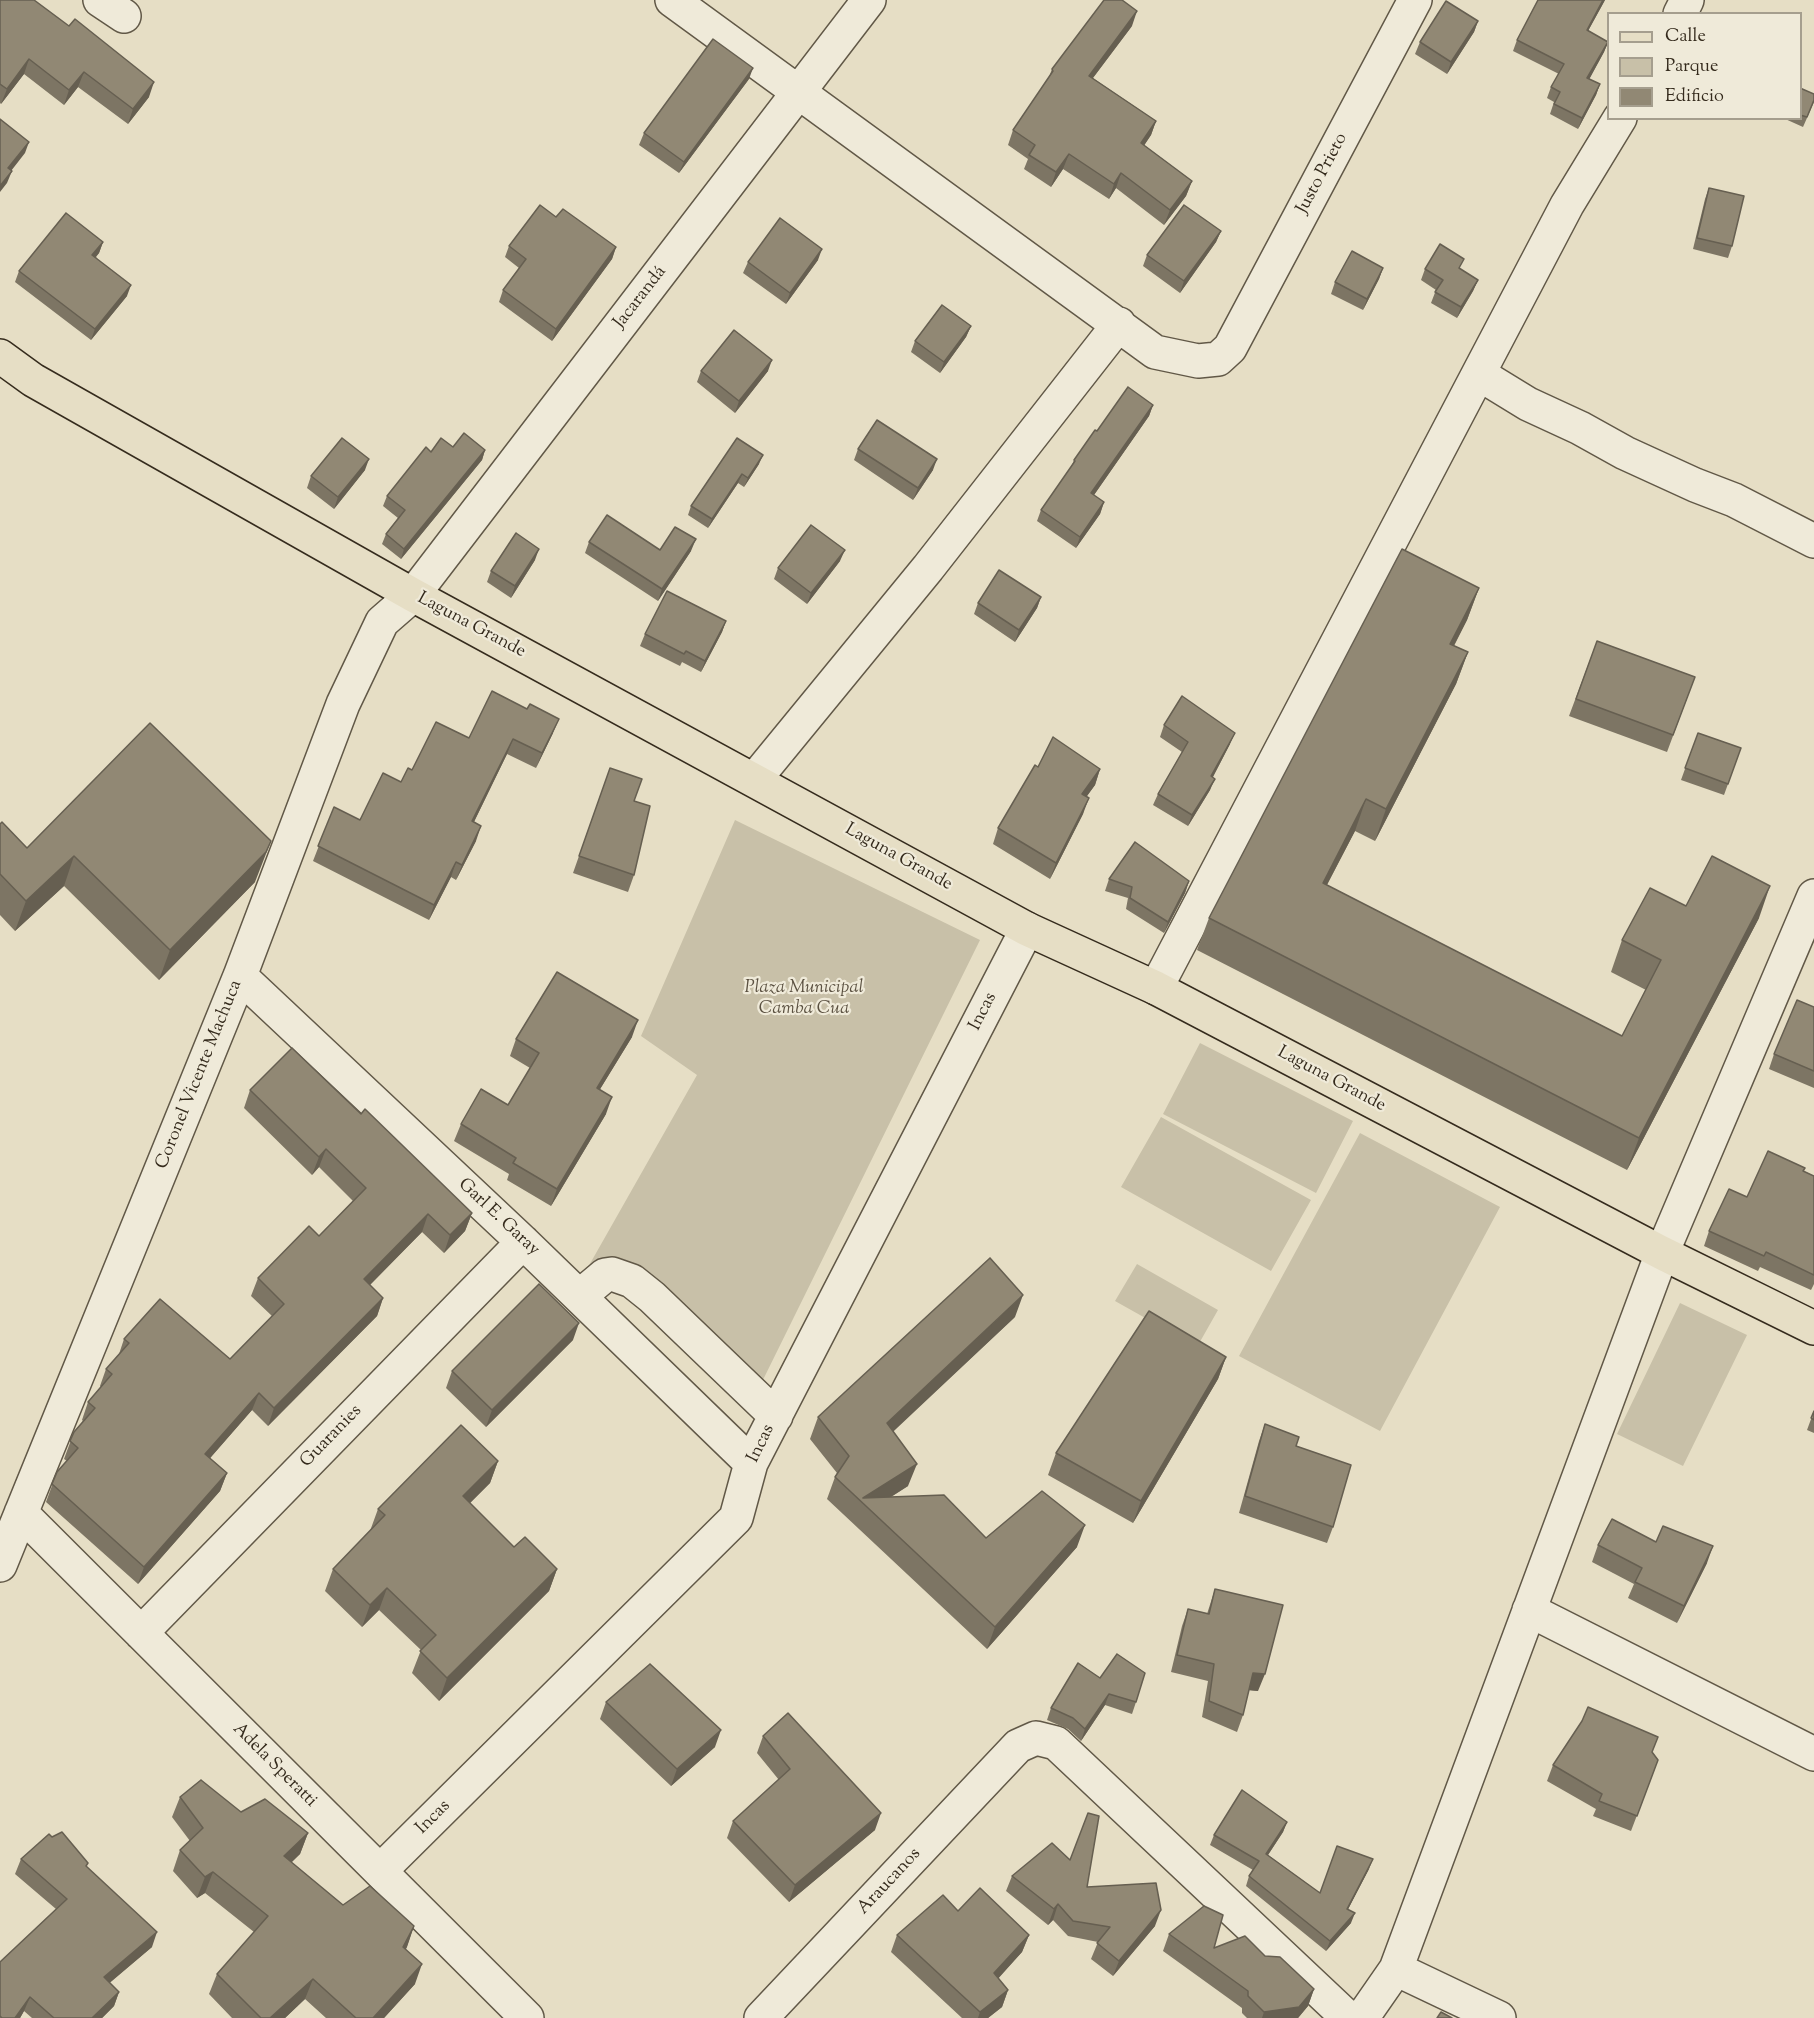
<!DOCTYPE html>
<html>
<head>
<meta charset="utf-8">
<style>
	body { margin:0 }
	#map { position:relative; width:1814px; height:2018px; overflow:hidden; background:#e6dec5; font-family:"Sorts Mill Goudy",serif }
	canvas { display:block }
	.legend { position:absolute; left:1607px; top:12px; width:195px; height:108px; box-sizing:border-box; background:#efead9; border:2px solid #a59e8e; margin:0; padding:8px 10px; list-style:none; font-size:18px; color:#352b1d }
	.legend li { display:flex; align-items:center; gap:12px; height:30px }
	.legend b { width:30px; border:2px solid #a59e8e }
</style>
</head>
<body>
<div id="map">
<canvas width="1814" height="2018"></canvas>
<ul class="legend">
<li><b style="height:8px;background:#e6dec5"></b>Calle</li>
<li><b style="height:16px;background:#c8c0a8"></b>Parque</li>
<li><b style="height:16px;background:#918874"></b>Edificio</li>
</ul>
</div>
<script>
const g = document.querySelector('canvas').getContext('2d');
g.lineJoin = 'round';
function paint(path, color) {
  g.fillStyle = color;
  g.fill(path, 'evenodd');
}
function toPath(rows) {
  const path = new Path2D();
  for (const r of rows) {
    path.moveTo(r[0], r[1]);
    for (let i = 2; i < r.length; i += 2) path.lineTo(r[i], r[i + 1]);
  }
  return path;
}
function trace(path, color, width, dash) {
  g.strokeStyle = color;
  g.lineWidth = width;
  g.lineCap = dash ? 'butt' : 'round';
  g.setLineDash(dash || []);
  g.stroke(path);
}
function drawText(font, color, halo, rows, align = 'center') {
  g.font = font + ' "Sorts Mill Goudy",serif';
  g.lineWidth = 4.5;
  g.setLineDash([]);
  g.textBaseline = 'middle';
  g.strokeStyle = halo;
  g.fillStyle = color;
  for (const [text, x, y, turn = 0] of rows) {
    g.save();
    g.translate(x, y);
    g.rotate((+turn || 0) * Math.PI / 180);
    g.textAlign = isNaN(turn) ? turn : align;
    if (halo) g.strokeText(text, 0, 0);
    g.fillText(text, 0, 0);
    g.restore();
  }
}
const green = toPath([
	[735,820,980,940,756,1394,587,1269,697,1075,641,1036],
	[1200,1043,1353,1121,1316,1193,1163,1114],
	[1161,1117,1311,1200,1271,1271,1121,1187],
	[1360,1133,1500,1207,1380,1431,1239,1356],
	[1137,1264,1218,1310,1197,1347,1115,1301],
	[1680,1303,1747,1335,1683,1466,1617,1434]
]);
const minor = toPath([
	[100,0,124,16],
	[672,0,1155,352,1198,361,1218,359,1230,348,1415,0],
	[1680,14,1687,0],
	[1479,374,1528,404,1580,428,1625,453,1695,485,1734,500,1814,541],
	[755,779,928,568,1119,324],
	[240,976,523,1242,751,1463],
	[1156,988,1567,205,1620,118],
	[580,1296,605,1275,612,1274,632,1281,652,1297,776,1416],
	[21,1513,527,2018],
	[0,1565,240,976,343,704,382,622,413,595,869,0],
	[1529,1610,1814,1754],
	[141,1633,523,1242],
	[380,1871,736,1518,751,1463,1027,929],
	[1396,1969,1499,2018],
	[761,2018,1018,1746,1036,1738,1056,1743,1348,2018],
	[1362,2018,1396,1969,1662,1253,1814,896]
]);
const major = toPath([
	[0,356,33,380,413,595,1027,929,1156,988,1662,1253,1814,1328]
]);
const wall = toPath([
	[0,0,149,97,128,124,78,87,64,105,24,74,1,104,0,103],
	[1538,0,1605,0,1588,31,1608,42,1604,52,1589,79,1600,84,1596,95,1578,129,1550,114,1554,102,1547,98,1551,87,1559,74,1513,51,1517,40],
	[1478,21,1474,32,1447,74,1415,54,1420,42],
	[1132,26,1093,78,1156,121,1151,135,1144,145,1192,181,1186,196,1164,225,1116,188,1109,199,1063,169,1051,187,1024,169,1028,159,1008,145,1013,130,1049,77,1052,69],
	[749,79,679,173,639,145,644,133],
	[1800,88,1814,102,1803,127,1783,118,1800,118],
	[1709,188,1732,246,1728,258,1693,249,1705,199],
	[556,217,616,247,612,259,552,341,499,302,503,290,519,268,505,257,509,246],
	[1221,231,1216,242,1180,293,1143,266,1147,255],
	[103,242,99,253,96,257,127,296,91,340,15,282,19,271],
	[818,260,786,304,743,273,748,262],
	[1383,268,1379,279,1363,310,1331,294,1335,282],
	[1425,269,1461,269,1478,280,1473,291,1457,318,1431,303,1436,290,1421,280],
	[971,326,966,337,940,373,911,352,915,341],
	[701,371,768,371,735,413,697,382],
	[1153,405,1149,416,1094,495,1104,502,1100,514,1076,548,1037,521,1041,510,1071,468,1074,460,1097,431],
	[737,438,759,464,744,487,738,483,708,528,688,515,691,506],
	[453,447,485,450,482,460,401,559,382,544,386,534,398,518,383,506,387,496,431,452],
	[858,449,933,470,913,500,854,460],
	[365,470,334,509,307,488,311,476],
	[589,542,660,550,691,551,658,601,585,553],
	[535,560,511,598,487,582,491,571],
	[840,561,807,604,774,579,778,568],
	[1479,588,1467,620,1454,646,1468,652,1456,684,1375,841,1355,831,1327,885,1622,1036,1646,990,1611,972,1622,940,1686,906,1759,918,1627,1170,1197,950,1209,918],
	[1041,597,1037,608,1015,642,974,614,978,603],
	[726,621,722,632,701,672,682,662,680,666,640,646,645,634],
	[1597,641,1695,677,1667,752,1569,716],
	[1164,725,1230,744,1213,777,1210,790,1188,826,1153,805,1158,794,1182,752,1160,737],
	[553,733,536,768,507,754,474,822,476,841,456,880,451,877,429,920,313,861,334,807,360,820,401,782,412,770,469,738],
	[1698,733,1741,748,1724,795,1681,780],
	[1038,767,1100,769,1095,785,1086,797,1083,814,1050,879,993,844,998,828],
	[610,768,634,801,634,875,628,892,573,873],
	[0,824,27,848,255,882,159,980,64,886,15,931,0,915],
	[1109,879,1189,881,1185,893,1164,933,1126,909,1128,898,1105,891],
	[1814,1007,1814,1088,1769,1069,1774,1054],
	[632,1037,600,1089,606,1114,551,1206,507,1180,509,1174,454,1141,461,1124,508,1105,530,1068,510,1056,516,1039],
	[250,1090,361,1114,472,1213,465,1231,444,1253,422,1232,370,1285,383,1298,377,1316,268,1426,252,1410,210,1458,227,1473,220,1491,138,1584,46,1502,57,1472,67,1461,64,1459,74,1432,83,1421,82,1420,88,1402,101,1387,100,1386,106,1369,119,1354,124,1339,230,1359,272,1316,251,1296,258,1278,319,1236,353,1201,319,1167,312,1175,244,1108],
	[1804,1171,1814,1176,1814,1284,1811,1290,1760,1267,1758,1271,1704,1246,1709,1231,1747,1197],
	[1015,1317,893,1431,908,1486,891,1497,986,1538,1077,1547,987,1649,827,1499,835,1477,837,1473,810,1439,818,1417],
	[573,1340,486,1427,446,1388,452,1371],
	[1226,1357,1218,1379,1133,1523,1048,1475,1056,1453],
	[1814,1411,1814,1433,1807,1430],
	[1265,1424,1296,1446,1333,1527,1327,1543,1239,1513,1259,1441],
	[498,1461,490,1483,470,1503,514,1547,557,1569,549,1591,439,1701,412,1673,421,1650,379,1610,362,1627,325,1591,333,1569,370,1531,378,1509],
	[1656,1542,1707,1563,1677,1623,1628,1598,1634,1584,1592,1562,1598,1545],
	[1215,1589,1258,1691,1249,1690,1243,1715,1237,1732,1202,1717,1208,1681,1171,1672,1182,1626,1188,1609,1207,1614],
	[1078,1663,1136,1702,1132,1714,1105,1705,1081,1741,1068,1729,1047,1720,1051,1708],
	[606,1702,715,1747,671,1786,600,1719],
	[763,1736,875,1830,789,1902,727,1838,733,1821,779,1780,757,1753],
	[1653,1753,1658,1760,1631,1831,1593,1816,1596,1809,1547,1781,1553,1765],
	[180,1797,241,1812,308,1833,300,1854,291,1862,343,1905,414,1926,406,1949,415,1984,384,2018,326,2018,305,1999,285,2018,232,2018,209,1994,217,1974,254,1932,205,1893,197,1898,173,1871,180,1850,190,1841,172,1817],
	[1287,1822,1283,1832,1268,1855,1320,1893,1369,1869,1348,1909,1351,1923,1326,1951,1246,1886,1249,1876,1253,1870,1210,1845,1214,1835],
	[21,1859,87,1867,152,1947,109,1983,119,1992,114,2006,102,2018,32,2018,24,2011,20,2018,0,2018,0,1962,56,1909,15,1874],
	[1012,1876,1087,1887,1155,1926,1113,1976,1091,1959,1098,1942,1068,1936,1053,1920,1048,1925,1006,1891],
	[958,1911,1029,1935,1022,1952,998,1978,1008,1990,1002,2007,988,2018,962,2018,891,1952,897,1935],
	[1169,1934,1214,1948,1265,1956,1314,1989,1308,2006,1298,2018,1247,2018,1242,2013,1242,2008,1163,1951]
]);
const shadedWall = toPath([
	[1603,0,1605,0,1583,40,1587,30],
	[1137,11,1132,26,1083,91,1089,76],
	[1478,21,1474,32,1447,74,1451,62],
	[1608,42,1604,52,1584,89,1587,78],
	[29,59,24,74,1,104,7,89],
	[753,68,749,79,679,173,684,162],
	[84,72,78,87,64,105,69,90],
	[154,82,149,97,128,124,133,109],
	[1600,84,1596,95,1578,129,1582,118],
	[1156,121,1151,135,1136,158,1141,143],
	[29,142,25,153,4,180,8,168],
	[1069,154,1063,169,1051,187,1056,172],
	[12,171,7,183,0,192,0,186],
	[1121,173,1116,188,1109,199,1114,184],
	[1192,181,1186,196,1164,225,1170,210],
	[1221,231,1216,242,1180,293,1184,281],
	[103,242,99,253,88,266,92,255],
	[616,247,612,259,552,341,556,329],
	[822,249,818,260,786,304,790,293],
	[1383,268,1379,279,1363,310,1367,299],
	[1478,280,1473,291,1457,318,1461,307],
	[131,285,127,296,91,340,95,329],
	[971,326,966,337,940,373,944,362],
	[772,360,768,371,735,413,739,401],
	[1153,405,1149,416,1087,505,1091,493],
	[485,450,482,460,401,559,404,549],
	[763,455,759,464,744,487,748,478],
	[369,459,365,470,334,509,338,497],
	[937,459,933,470,913,500,918,488],
	[742,474,738,483,708,528,712,519],
	[1104,502,1100,514,1076,548,1080,537],
	[696,539,691,551,658,601,662,589],
	[539,549,535,560,511,598,515,586],
	[845,550,840,561,807,604,811,593],
	[1479,588,1467,620,1438,676,1450,644],
	[1041,597,1037,608,1015,642,1019,630],
	[726,621,722,632,701,672,705,661],
	[1468,652,1456,684,1375,841,1386,809],
	[559,719,553,733,536,768,542,753],
	[1235,733,1230,744,1207,788,1211,776],
	[513,739,507,754,467,836,472,821],
	[1100,769,1095,785,1077,810,1082,794],
	[1215,779,1210,790,1188,826,1192,815],
	[1089,798,1083,814,1050,879,1056,863],
	[1366,799,1355,831,1311,915,1323,883],
	[481,826,476,841,456,880,462,865],
	[271,841,255,882,159,980,170,950],
	[74,856,64,886,15,931,26,901],
	[456,862,451,877,429,920,434,905],
	[1189,881,1185,893,1164,933,1168,922],
	[1770,886,1759,918,1627,1170,1639,1138],
	[638,1020,632,1037,591,1104,597,1088],
	[612,1097,606,1114,551,1206,557,1189],
	[326,1149,319,1167,312,1175,319,1157],
	[472,1213,465,1231,444,1253,450,1235],
	[428,1214,422,1232,358,1297,364,1279],
	[1023,1295,1015,1317,879,1445,887,1423],
	[383,1298,377,1316,268,1426,274,1408],
	[579,1323,573,1340,486,1427,492,1410],
	[1226,1357,1218,1379,1133,1523,1141,1501],
	[259,1393,252,1410,198,1472,205,1454],
	[498,1461,490,1483,455,1518,463,1496],
	[917,1464,908,1486,870,1510,863,1498],
	[227,1473,220,1491,138,1584,144,1567],
	[1085,1525,1077,1547,987,1649,995,1627],
	[1713,1546,1707,1563,1677,1623,1684,1606],
	[557,1569,549,1591,439,1701,447,1678],
	[387,1588,379,1610,362,1627,370,1605],
	[1253,1673,1265,1674,1258,1691,1247,1690],
	[1109,1694,1105,1705,1081,1741,1085,1729],
	[721,1730,715,1747,671,1786,677,1769],
	[881,1813,875,1830,789,1902,795,1885],
	[1287,1822,1283,1832,1262,1864,1266,1854],
	[308,1833,300,1854,277,1877,284,1856],
	[1373,1859,1369,1869,1343,1919,1347,1909],
	[213,1872,205,1893,197,1898,205,1877],
	[1058,1904,1053,1920,1048,1925,1054,1909],
	[1161,1910,1155,1926,1113,1976,1119,1961],
	[1355,1913,1351,1923,1326,1951,1330,1941],
	[414,1926,407,1947,395,1968,403,1947],
	[157,1932,152,1947,99,1992,104,1977],
	[1029,1935,1022,1952,988,1990,994,1973],
	[422,1964,415,1984,384,2018,373,2018],
	[313,1979,305,1999,285,2018,270,2018],
	[1314,1989,1308,2006,1298,2018,1262,2018,1264,2012],
	[1008,1990,1002,2007,988,2018,978,2018,980,2012],
	[119,1992,114,2006,102,2018,92,2018],
	[30,1997,24,2011,20,2018,15,2018]
]);
const building = toPath([
	[0,0,34,0,69,26,75,19,154,82,133,109,84,72,69,90,29,59,7,89,0,84,0,0],
	[1104,0,1122,0,1137,11,1089,76,1156,121,1141,143,1192,181,1170,210,1121,173,1114,184,1069,154,1056,172,1029,155,1035,145,1013,130,1053,71,1052,69,1104,0],
	[1538,0,1603,0,1587,30,1608,42,1587,78,1600,84,1582,118,1554,104,1560,92,1551,87,1564,64,1517,40,1538,0],
	[1446,1,1478,21,1451,62,1420,42,1446,1],
	[713,39,753,68,684,162,644,133,713,39],
	[1800,88,1814,94,1814,100,1807,117,1800,115,1800,88],
	[0,119,29,142,8,168,12,171,0,186,0,119],
	[1709,188,1744,196,1732,246,1697,238,1709,188],
	[540,205,556,217,563,209,616,247,556,329,503,290,526,259,509,246,540,205],
	[1184,205,1221,231,1184,281,1147,255,1184,205],
	[66,213,103,242,92,255,131,285,95,329,19,271,66,213],
	[780,218,822,249,790,293,748,262,780,218],
	[1440,244,1464,259,1459,268,1478,280,1461,307,1435,292,1443,280,1425,269,1440,244],
	[1352,251,1383,268,1367,299,1335,282,1352,251],
	[942,305,971,326,944,362,915,341,942,305],
	[734,330,772,360,739,401,701,371,734,330],
	[1128,387,1153,405,1091,493,1104,502,1080,537,1041,510,1075,461,1074,460,1095,430,1097,431,1128,387],
	[877,420,937,459,918,488,858,449,877,420],
	[464,433,485,450,404,549,386,534,405,510,387,496,426,447,431,452,441,438,453,447,464,433],
	[342,438,369,459,338,497,311,476,342,438],
	[737,438,763,455,748,478,742,474,712,519,691,506,737,438],
	[607,515,660,550,675,527,696,539,662,589,589,542,607,515],
	[811,525,845,550,811,593,778,568,811,525],
	[516,533,539,549,515,586,491,571,516,533],
	[1402,549,1479,588,1450,644,1468,652,1386,809,1366,799,1323,883,1622,1036,1661,960,1622,940,1650,888,1686,906,1712,856,1770,886,1639,1138,1209,918,1402,549],
	[999,570,1041,597,1019,630,978,603,999,570],
	[667,591,726,621,705,661,686,651,684,654,645,634,667,591],
	[1597,641,1695,677,1673,735,1576,699,1597,641],
	[492,691,527,709,530,704,559,719,542,753,513,739,472,821,481,826,462,865,456,862,434,905,318,846,334,807,360,820,383,773,401,782,408,768,412,770,436,722,469,738,492,691],
	[1182,696,1235,733,1211,776,1215,779,1192,815,1158,794,1188,742,1164,725,1182,696],
	[150,723,271,841,266,852,170,950,74,856,26,901,0,874,0,824,2,822,27,848,150,723],
	[1698,733,1741,748,1728,784,1685,768,1698,733],
	[1053,737,1100,769,1082,794,1089,798,1056,863,998,828,1035,765,1038,767,1053,737],
	[610,768,642,779,634,801,650,806,634,875,579,856,610,768],
	[1135,842,1189,881,1168,922,1130,898,1132,887,1109,879,1135,842],
	[557,972,638,1020,597,1088,612,1097,557,1189,513,1163,516,1158,461,1124,481,1089,508,1105,539,1053,516,1039,557,972],
	[1797,1000,1814,1007,1814,1071,1774,1054,1797,1000],
	[292,1048,361,1114,365,1109,472,1213,450,1235,428,1214,364,1279,383,1298,274,1408,259,1393,205,1454,227,1473,144,1567,52,1484,57,1472,78,1448,70,1441,74,1432,95,1408,88,1402,112,1374,106,1369,129,1343,124,1339,160,1299,230,1359,284,1304,258,1278,309,1226,319,1236,366,1188,326,1149,319,1157,250,1090,292,1048],
	[1768,1151,1805,1168,1803,1171,1814,1176,1814,1275,1766,1252,1764,1256,1709,1231,1729,1189,1747,1197,1768,1151],
	[990,1258,1023,1295,887,1423,917,1464,863,1498,944,1495,986,1538,1042,1491,1085,1525,995,1627,835,1477,849,1456,818,1417,990,1258],
	[539,1284,579,1323,492,1410,452,1371,539,1284],
	[1149,1311,1226,1357,1141,1501,1056,1453,1149,1311],
	[1814,1411,1814,1420,1811,1418,1814,1411],
	[1265,1424,1299,1437,1296,1446,1351,1465,1333,1527,1245,1496,1265,1424],
	[461,1425,498,1461,463,1496,514,1547,525,1537,557,1569,447,1678,420,1651,436,1635,387,1588,370,1605,333,1569,385,1515,378,1509,461,1425],
	[1612,1519,1656,1542,1663,1526,1713,1546,1684,1606,1635,1582,1642,1568,1598,1545,1612,1519],
	[1215,1589,1283,1605,1265,1674,1253,1673,1243,1715,1209,1701,1214,1664,1177,1655,1188,1609,1209,1614,1215,1589],
	[1117,1654,1145,1673,1136,1702,1109,1694,1085,1729,1073,1718,1051,1708,1078,1663,1100,1678,1117,1654],
	[650,1664,721,1730,677,1769,606,1702,650,1664],
	[1588,1707,1658,1737,1652,1752,1658,1760,1637,1816,1599,1801,1602,1794,1553,1765,1582,1721,1588,1707],
	[788,1713,881,1813,795,1885,733,1821,790,1769,763,1736,788,1713],
	[201,1780,241,1812,265,1799,308,1833,284,1856,343,1905,370,1886,414,1926,403,1947,422,1964,373,2018,356,2018,313,1979,270,2018,261,2018,217,1974,268,1916,213,1872,205,1877,180,1850,203,1828,180,1797,201,1780],
	[1242,1790,1287,1822,1266,1854,1320,1893,1337,1846,1373,1859,1347,1909,1355,1913,1330,1941,1249,1876,1259,1861,1214,1835,1242,1790],
	[1088,1813,1099,1816,1087,1887,1156,1883,1161,1910,1119,1961,1097,1943,1110,1927,1073,1921,1058,1904,1054,1909,1012,1876,1052,1843,1070,1860,1088,1813],
	[62,1832,88,1863,86,1866,157,1932,104,1977,119,1992,92,2018,54,2018,30,1997,15,2018,2,2018,0,2016,0,1962,67,1899,21,1859,49,1834,52,1837,62,1832],
	[980,1888,1029,1935,994,1973,1008,1990,980,2012,897,1935,943,1895,958,1911,980,1888],
	[1204,1906,1223,1915,1214,1948,1245,1936,1265,1956,1280,1957,1314,1989,1299,2007,1264,2012,1248,1996,1248,1991,1169,1934,1204,1906],
	[1441,2012,1452,2018,1437,2018,1441,2012]
]);
const streetNames = [
	["Justo Prieto",1323,174,-62],
	["Jacarandá",641,298,-52],
	["Laguna Grande",471,626,28],
	["Laguna Grande",898,858,29],
	["Incas",984,1012,-63],
	["Coronel Vicente Machuca",200,1075,-68],
	["Laguna Grande",1331,1080,28],
	["Garl E. Garay",498,1218,43],
	["Guaranies",332,1437,-46],
	["Incas",762,1444,-64],
	["Adela Speratti",274,1766,45],
	["Incas",434,1818,-45],
	["Araucanos",890,1882,-47]
];
const parkNames = [
	["Plaza Municipal",804,989],
	["Camba Cua",804,1010]
];
paint(green, '#c8c0a8');
trace(minor, '#615847', 36);
trace(major, '#352b1d', 36);
trace(minor, '#efead9', 33);
trace(major, '#e6dec5', 33);
paint(wall, '#7d7564');
paint(shadedWall, '#665f51');
paint(building, '#918874');
trace(building, '#665f51', 1.5);
drawText('18px', '#352b1d', '#efead9', streetNames);
drawText('italic 18px', '#5a5040', '#efead9', parkNames);
</script>
</body>
</html>
